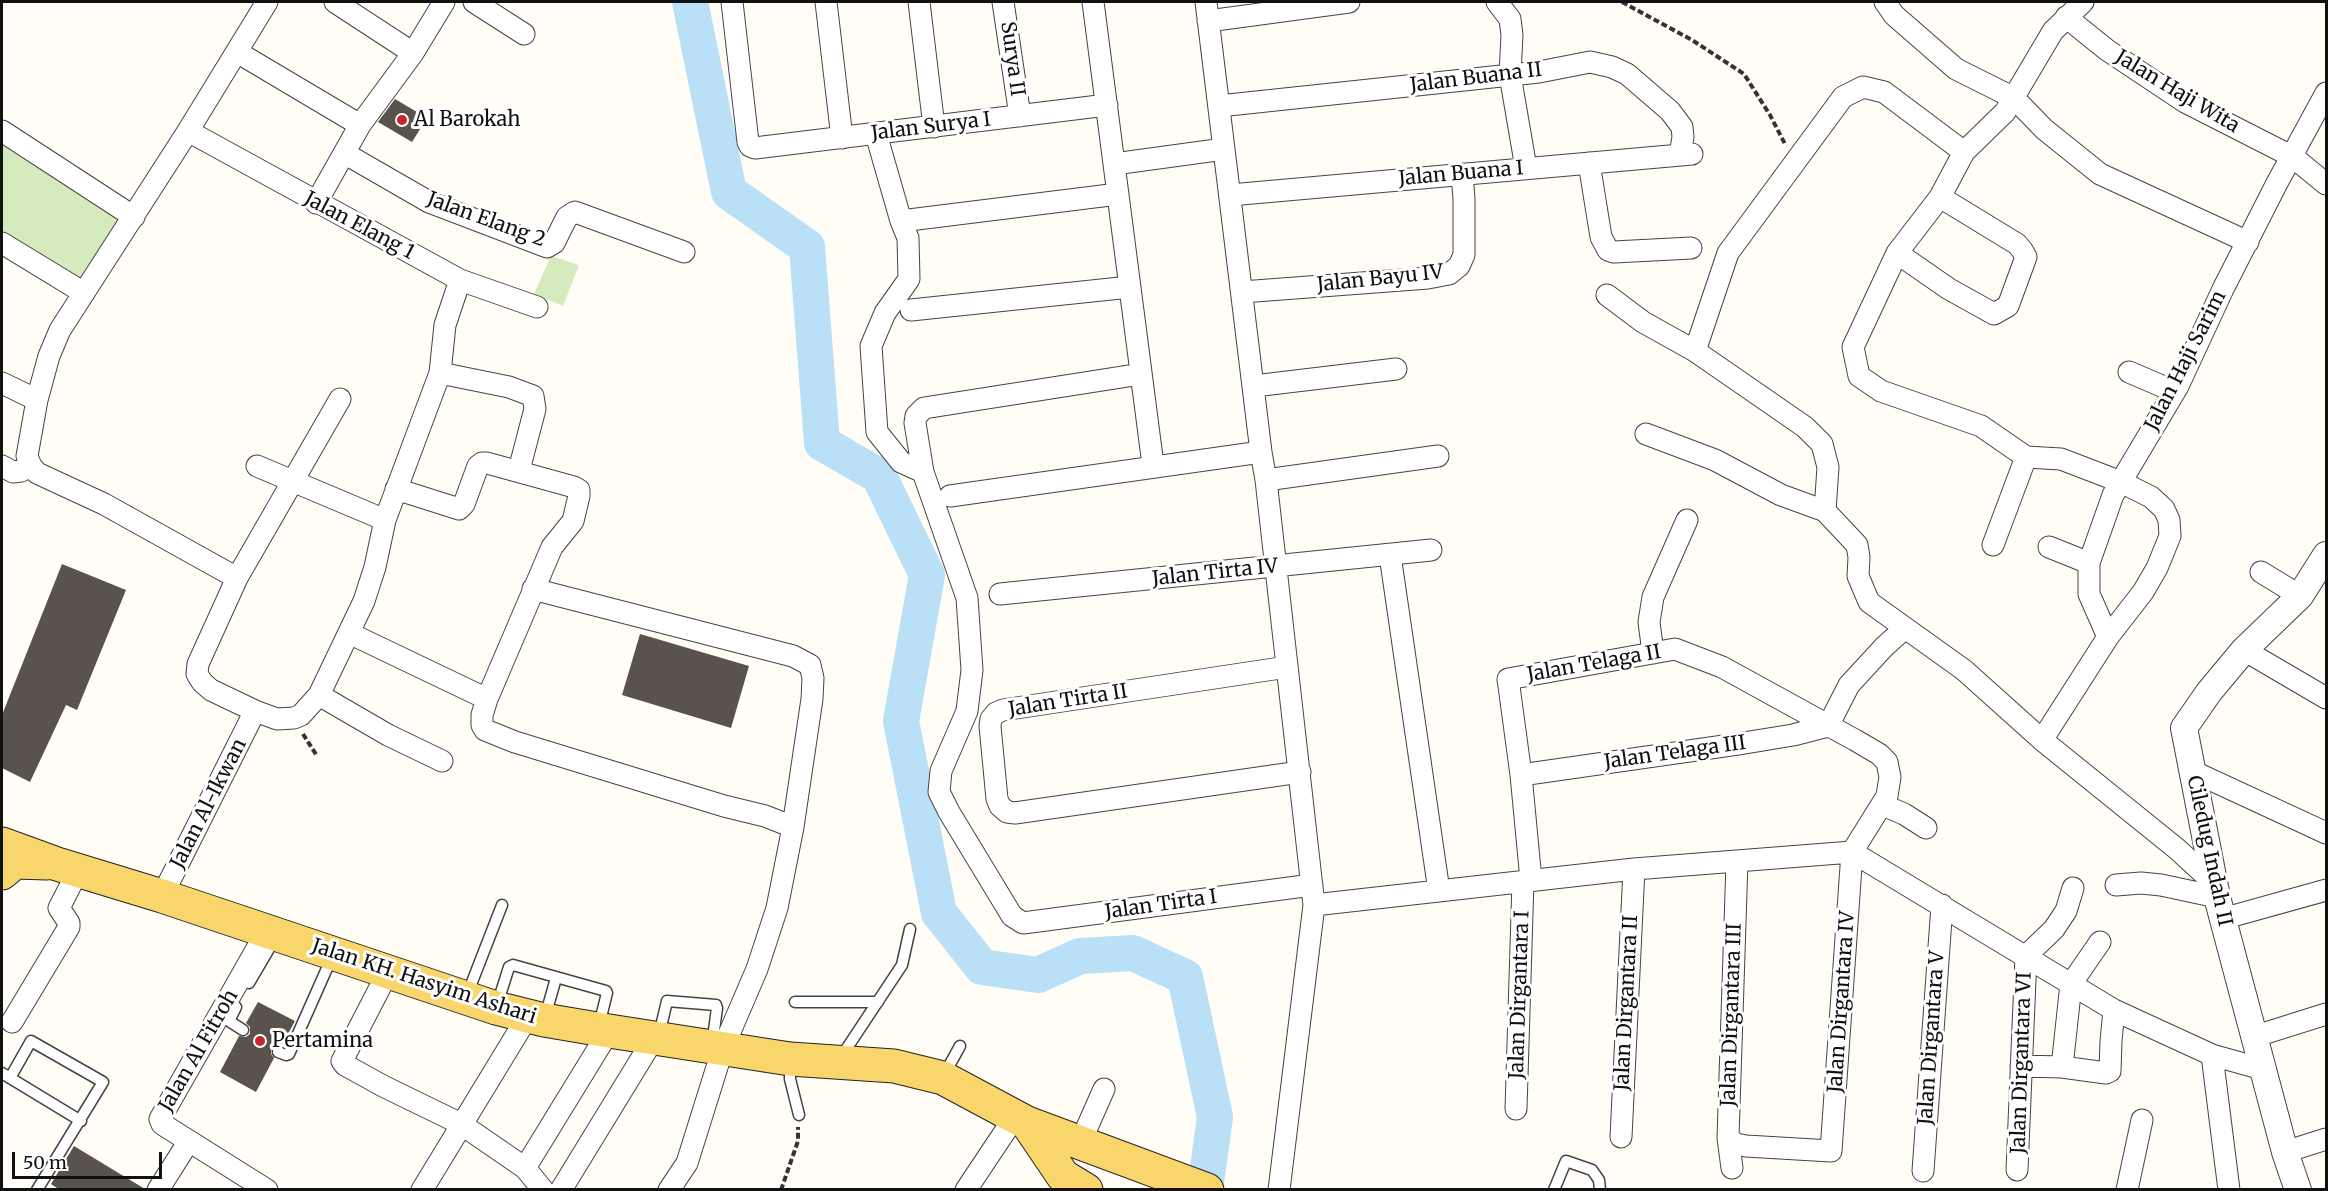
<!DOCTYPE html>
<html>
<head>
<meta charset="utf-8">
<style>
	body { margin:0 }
	#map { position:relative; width:2328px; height:1191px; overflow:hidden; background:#fffdf5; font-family:Merriweather,serif }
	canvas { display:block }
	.frame { position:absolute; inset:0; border:3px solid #111; pointer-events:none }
	.scale { position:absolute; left:12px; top:1152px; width:150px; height:27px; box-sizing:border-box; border:3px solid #111; border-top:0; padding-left:8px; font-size:18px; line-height:21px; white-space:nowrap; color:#111; -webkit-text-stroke:4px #fff; paint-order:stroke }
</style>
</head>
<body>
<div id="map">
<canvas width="2328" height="1191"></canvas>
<div class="frame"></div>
<div class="scale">50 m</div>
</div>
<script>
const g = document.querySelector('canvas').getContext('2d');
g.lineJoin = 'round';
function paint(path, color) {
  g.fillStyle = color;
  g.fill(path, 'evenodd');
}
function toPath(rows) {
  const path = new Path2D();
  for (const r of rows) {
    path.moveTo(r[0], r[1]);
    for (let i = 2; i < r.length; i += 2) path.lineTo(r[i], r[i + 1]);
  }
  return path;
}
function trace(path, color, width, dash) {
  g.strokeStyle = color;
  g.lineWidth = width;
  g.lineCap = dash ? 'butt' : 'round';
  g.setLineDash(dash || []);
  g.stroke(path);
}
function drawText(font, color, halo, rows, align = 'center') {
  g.font = font + ' Merriweather,serif';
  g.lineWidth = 6;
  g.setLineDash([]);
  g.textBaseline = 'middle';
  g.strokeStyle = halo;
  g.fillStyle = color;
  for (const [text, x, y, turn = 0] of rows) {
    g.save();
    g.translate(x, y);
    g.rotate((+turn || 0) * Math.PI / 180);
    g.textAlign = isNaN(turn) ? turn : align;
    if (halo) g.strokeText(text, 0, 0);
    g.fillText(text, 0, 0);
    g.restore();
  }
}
const green = toPath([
	[2,141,126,219,83,287,2,238],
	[551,256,579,265,563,306,534,294]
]);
const river = toPath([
	[690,2,729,192,807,247,822,443,879,476,927,575,901,721,939,913,982,967,1038,975,1080,956,1133,953,1185,977,1215,1117,1205,1190]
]);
const building = toPath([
	[395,99,427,118,412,142,378,122],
	[62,564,126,590,77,710,66,705,30,782,2,768,2,715],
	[640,634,749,666,731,728,622,695],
	[258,1002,295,1021,282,1045,276,1045,271,1049,271,1054,274,1058,256,1092,220,1072,239,1036,246,1037,250,1034,250,1027,246,1023],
	[74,1146,145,1189,145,1190,60,1190,51,1184]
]);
const path = toPath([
	[1622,2,1692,40,1744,74,1770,115,1785,144],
	[303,734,317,756],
	[781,1190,798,1141,798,1127]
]);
const service = toPath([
	[249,983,276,937],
	[467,995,502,905],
	[795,1002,878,1002],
	[497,1005,509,967,513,965,606,991,607,993,599,1025],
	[236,1007,229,1021,243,1030],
	[545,1017,556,978],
	[659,1035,667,1001,716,1005,717,1008,712,1045],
	[278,1052,286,1055,289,1054,332,957],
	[841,1057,902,965,910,929],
	[790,1062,790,1079,799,1115],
	[2,1073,81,1121],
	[944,1075,960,1046],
	[10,1078,31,1041,103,1082,37,1190],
	[1554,1190,1566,1161,1592,1170,1599,1180,1600,1190]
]);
const minor = toPath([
	[335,2,413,53],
	[474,2,524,34],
	[732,2,748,142,750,146,755,148,1107,105],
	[826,2,842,138],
	[919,2,934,127],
	[1003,2,1020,116],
	[1093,2,1153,465],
	[1206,2,1261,452,1266,480,1314,905,1279,1190],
	[1497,2,1510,19,1512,35,1510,75,1526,168],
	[1885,2,1894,15,1956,69,2014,98,2044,129,2100,174,2248,242],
	[2066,17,2107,50,2185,102,2293,157,2326,184],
	[1208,21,1349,2],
	[237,52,360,125],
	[1219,106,1539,72,1590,62,1612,67,1627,74,1670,111,1682,127,1683,137,1680,155],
	[2,131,134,217],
	[188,131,460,280,537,307],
	[876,134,901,221,908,238,909,279,885,313,871,346,877,432,901,462,923,472,967,598,972,670,967,711,941,771,939,792,949,812,1012,916,1023,923,1312,885],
	[344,153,429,202,547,247,554,243,567,217,575,212,684,252],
	[1589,163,1601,237,1608,250,1614,252,1691,248],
	[1114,164,1224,149],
	[1230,195,1692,154],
	[316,203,360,125,413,53,444,2],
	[901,221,1118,194],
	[2,243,84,293],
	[1897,253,1949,289,1994,314,2008,306,2026,257,2022,250,2017,244,1940,197],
	[1242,292,1428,278,1449,274,1459,266,1464,255,1464,199,1462,174],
	[1607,295,1643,322,1695,351,1805,427,1822,444,1828,467,1825,511,1857,545,1859,557,1858,576,1869,602,1964,670,2042,740,2177,849,2214,883],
	[911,310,1130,287],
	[1695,351,1728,253,1843,97,1863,87,1884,92,1964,152],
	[2129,372,2164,387,2178,386],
	[440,373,509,387,533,396,535,409,519,470],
	[2,383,37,400],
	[1254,386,1396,369],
	[340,399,237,578,198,664,197,674,202,682,211,690,255,711,277,719,294,718,301,715,319,695,364,601,375,567,385,520,440,373,445,325,460,280],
	[1646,434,1715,460,1781,495,1825,511],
	[2,466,13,472,21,471,31,466],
	[257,466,385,520],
	[923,472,915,423,916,416,924,408,1141,374],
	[1266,480,1438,456],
	[396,489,459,509,464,504,478,466,482,463,487,463,574,487,579,490,579,496,573,521,552,547,487,699,482,715,482,725,485,730,515,742,724,806,765,816,793,827,777,908,757,969,723,1048,687,1163,669,1190],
	[950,496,1261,452],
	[1993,545,2026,457],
	[2049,547,2089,563],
	[1390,555,1439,891],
	[2261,572,2300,596],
	[237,578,104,504,37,473,31,466,27,456,37,400,49,356,60,330,188,131,267,2],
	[533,589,793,656,810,665,813,678,812,699,793,827],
	[1000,594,1431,550],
	[349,633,487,699],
	[2108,637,2089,594,2089,563,2113,495,2178,386,2223,289,2277,183,2326,93],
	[2244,650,2326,698],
	[1653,653,1649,622,1653,597,1687,520],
	[1287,667,1003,710,996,713,991,719,990,726,997,799,1000,806,1007,812,1015,813,1300,772],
	[319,695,388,735,442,761],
	[1828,726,1849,685,1884,647,1905,628],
	[2042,740,2108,637,2143,592,2157,568,2170,536,2169,520,2164,509,2151,497,2121,482,2061,459,2026,457,1981,426,1881,391,1859,376,1853,347,1897,253,1940,197,1964,152,2005,112,2053,31,2083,2],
	[2192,771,2326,833],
	[1521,775,1738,744,1793,735,1828,726],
	[1883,805,1904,814,1926,828],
	[1531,880,1521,775,1508,679,1675,649,1722,667,1855,740,1879,754,1887,762,1890,777,1887,796,1852,852,1831,1151,1746,1146,1736,1144,1728,1138],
	[2116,885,2141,883,2161,885,2217,897],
	[162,896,255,711],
	[1314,905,1634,869,1852,852,2114,1010,2212,1055,2262,1069],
	[2222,919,2326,890],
	[388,972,342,1061,345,1065,383,1086,461,1124,525,1168,543,1190],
	[12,1022,69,927,69,923,59,908,78,871],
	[2253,1037,2326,1014],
	[2212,1055,2229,1190],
	[2021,1066,2062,1067,2106,1073,2110,1071,2111,1041,2114,1010],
	[2062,1067,2071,984,2100,942],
	[1516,1109,1523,881],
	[1621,1137,1634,869],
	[189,1141,267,1190],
	[1081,1141,1104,1089],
	[2285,1152,2326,1139],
	[525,1168,609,1031],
	[1732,1168,1728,1138,1737,862],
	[2017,1170,2026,956,2054,929,2066,911,2073,888],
	[1923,1171,1942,905],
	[158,1190,189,1141,162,1124,160,1119,267,931],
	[422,1190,528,1016],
	[561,1190,654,1038],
	[966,1190,1016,1115],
	[2127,1190,2142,1120]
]);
const tertiary = toPath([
	[2298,1190,2285,1152,2217,897,2184,728,2209,692,2244,650,2300,596,2326,555]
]);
const primary = toPath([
	[2,844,57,864,162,896,496,1008,544,1020,609,1031,790,1059,894,1066,943,1078,1027,1123,1207,1190],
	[2,873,15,862,47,863],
	[1027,1123,1063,1176,1086,1190]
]);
const markers = [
	[402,120,6,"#c4262e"],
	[260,1041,6,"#c4262e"]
];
const streetNames = [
	["Surya II",1012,59,82],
	["Jalan Buana II",1476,78,-7],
	["Jalan Haji Wita",2177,92,31],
	["Jalan Surya I",931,127,-7],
	["Jalan Buana I",1461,174,-5],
	["Jalan Elang 2",486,220,20],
	["Jalan Elang 1",359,226,28],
	["Jalan Bayu IV",1380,279,-6],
	["Jalan Haji Sarim",2186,361,-63],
	["Jalan Tirta IV",1215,573,-6],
	["Jalan Telaga II",1594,664,-10],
	["Jalan Tirta II",1068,701,-9],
	["Jalan Telaga III",1675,753,-8],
	["Jalan Al-Ikwan",209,804,-63],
	["Ciledug Indah II",2209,851,78],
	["Jalan Tirta I",1161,905,-8],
	["Jalan KH. Hasyim Ashari",424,982,18],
	["Jalan Dirgantara I",1520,995,-88],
	["Jalan Dirgantara IV",1842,1002,-86],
	["Jalan Dirgantara II",1627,1003,-87],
	["Jalan Dirgantara III",1732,1015,-88],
	["Jalan Dirgantara V",1932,1038,-86],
	["Jalan Al Fitroh",199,1051,-60],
	["Jalan Dirgantara VI",2022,1063,-88]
];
const poiNames = [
	["Al Barokah",414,120],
	["Pertamina",272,1041]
];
paint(green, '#d5ebbd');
trace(river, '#b9e0f7', 36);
paint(building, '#5a524d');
trace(service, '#444', 13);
trace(minor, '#444', 23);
trace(tertiary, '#444', 28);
trace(primary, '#222', 35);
trace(path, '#333', 4, [6, 3]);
trace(service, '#fff', 10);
trace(minor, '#fff', 21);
trace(tertiary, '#fff', 26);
trace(primary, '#f9d66b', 33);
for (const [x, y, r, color] of markers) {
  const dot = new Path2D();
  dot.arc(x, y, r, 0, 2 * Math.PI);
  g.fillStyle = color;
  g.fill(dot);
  trace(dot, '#fff', 2);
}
drawText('20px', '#111', '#fff', streetNames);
drawText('20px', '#111', '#fff', poiNames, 'left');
</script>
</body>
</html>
